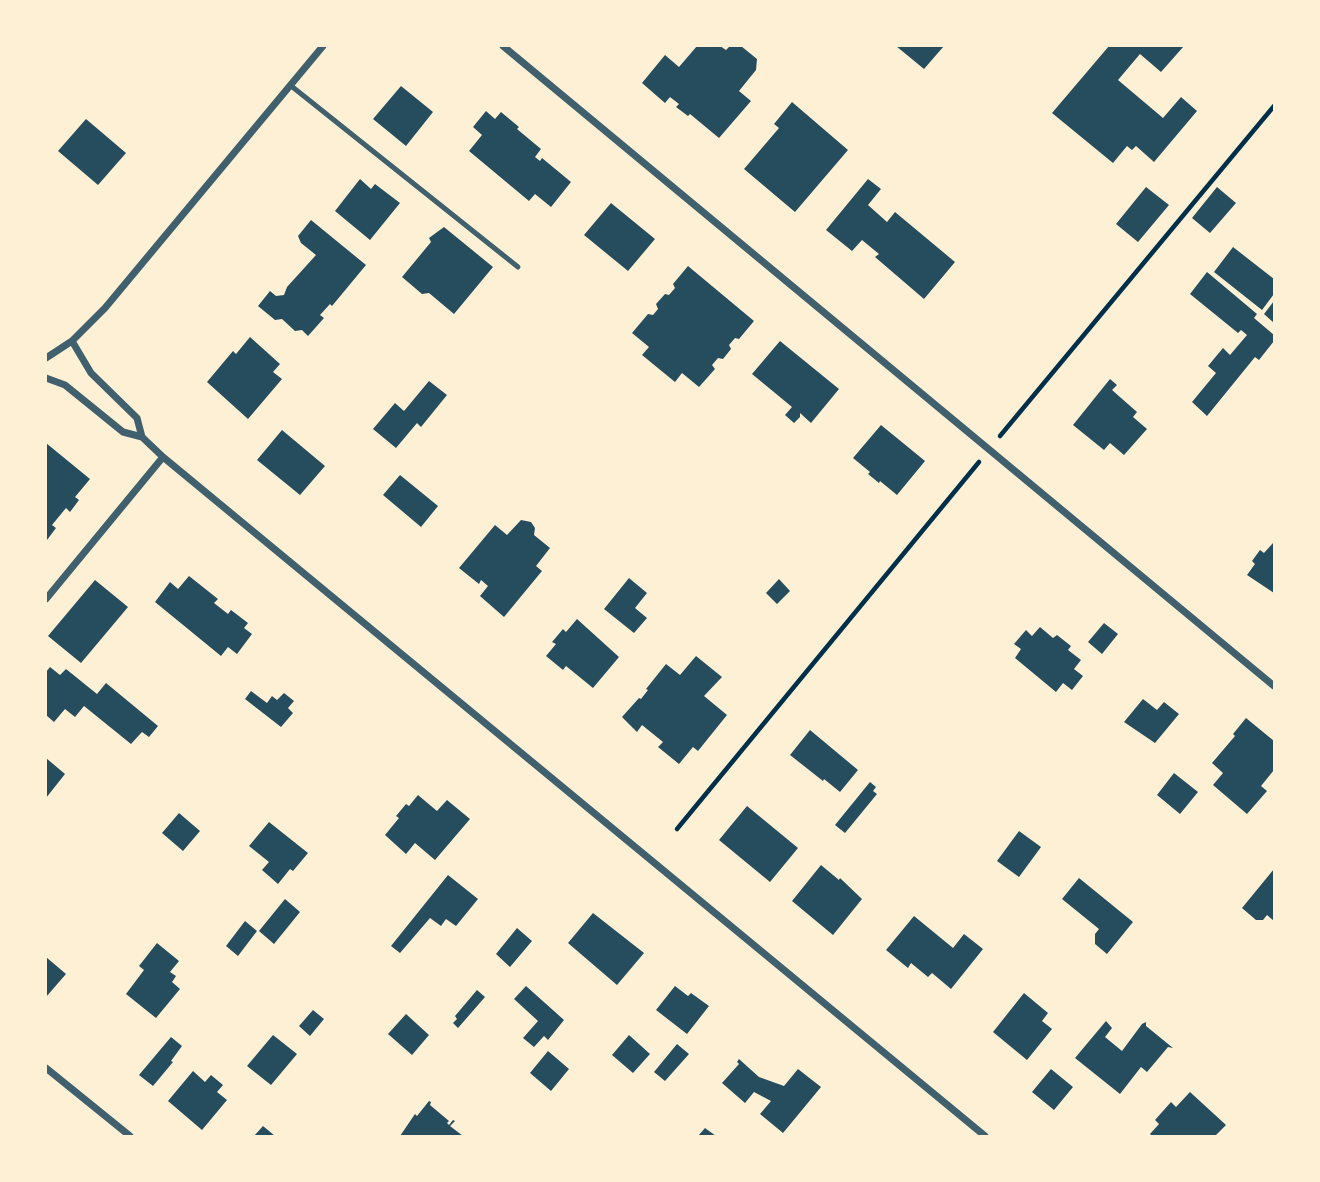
<!DOCTYPE html>
<html>
<head>
<meta charset="utf-8">
<style>
	body { margin:0 }
	#map { position:relative; width:1320px; height:1182px; overflow:hidden; background:#fdf0d5; font-family:Inter,sans-serif }
	canvas { display:block }
	.frame { position:absolute; inset:0; border:47px solid #fdf0d5; pointer-events:none }
</style>
</head>
<body>
<div id="map">
<canvas width="1320" height="1182"></canvas>
<div class="frame"></div>
</div>
<script>
const g = document.querySelector('canvas').getContext('2d');
g.lineJoin = 'round';
function paint(path, color) {
  g.fillStyle = color;
  g.fill(path, 'evenodd');
}
function toPath(rows) {
  const path = new Path2D();
  for (const r of rows) {
    path.moveTo(r[0], r[1]);
    for (let i = 2; i < r.length; i += 2) path.lineTo(r[i], r[i + 1]);
  }
  return path;
}
function trace(path, color, width, dash) {
  g.strokeStyle = color;
  g.lineWidth = width;
  g.lineCap = dash ? 'butt' : 'round';
  g.setLineDash(dash || []);
  g.stroke(path);
}
const building = toPath([
	[697,46,720,46,726,50,730,46,741,46,757,59,756,70,739,91,751,101,719,138,690,114,688,116,676,107,679,104,670,97,665,103,642,83,665,55,679,67],
	[896,46,944,46,924,69],
	[1109,46,1184,46,1161,72,1140,54,1118,80,1163,118,1181,97,1197,111,1154,162,1136,146,1132,150,1127,146,1113,163,1052,113],
	[401,86,433,112,406,146,373,119],
	[792,102,848,150,795,212,744,169,779,128,774,124],
	[486,111,495,119,501,112,519,127,517,129,541,149,535,157,540,161,542,158,571,182,551,207,535,194,529,201,469,151,482,135,473,127],
	[86,119,126,153,98,185,58,151],
	[360,179,371,189,375,184,400,203,370,240,335,211],
	[868,179,881,189,868,205,887,222,895,212,955,262,924,299,875,257,879,254,862,240,852,251,826,230],
	[1146,187,1169,205,1138,242,1116,224],
	[1217,187,1236,203,1210,233,1192,218],
	[611,203,655,239,628,271,584,235],
	[311,220,366,265,332,306,330,304,320,315,324,318,308,336,302,330,295,331,282,319,275,320,258,306,270,291,276,296,284,295,287,287,316,255,301,243,298,236],
	[444,227,493,267,454,314,429,293,422,294,402,277,431,242,429,238],
	[1233,247,1274,279,1274,294,1262,310,1214,272],
	[688,266,754,321,739,339,735,338,729,345,731,349,723,359,718,358,712,365,715,369,699,387,682,373,675,382,642,355,649,347,632,333,648,314,653,315,658,309,656,304,665,294,669,295,675,288,673,284],
	[1207,272,1257,314,1254,318,1274,335,1274,341,1259,360,1255,357,1207,416,1192,402,1216,373,1208,366,1223,348,1230,355,1247,335,1241,330,1238,333,1190,294],
	[1274,301,1274,323,1264,314],
	[250,337,280,364,273,372,282,379,248,419,207,382,233,351,236,354],
	[780,341,839,389,811,423,800,413,800,417,794,423,785,415,792,407,752,374],
	[1110,379,1117,385,1112,390,1137,412,1133,417,1147,429,1124,455,1110,443,1104,450,1073,425],
	[429,381,447,395,421,427,417,423,396,448,373,429,395,403,404,411],
	[881,425,925,461,897,495,880,481,879,483,868,474,870,472,853,458],
	[282,430,325,466,300,495,257,460],
	[46,443,90,479,75,497,79,500,70,512,66,508,52,525,56,528,47,540],
	[400,475,438,506,421,527,383,495],
	[521,520,531,522,535,528,534,535,550,548,536,566,542,571,504,617,480,596,488,586,481,580,479,584,459,568,495,525,507,535],
	[1273,543,1274,544,1274,593,1247,575,1255,564,1252,561,1260,550,1264,553],
	[189,576,218,599,214,603,228,614,231,610,248,623,244,628,252,634,237,654,228,647,221,656,155,602,170,582,178,589],
	[629,578,647,593,635,608,647,618,634,633,604,609],
	[779,579,790,591,777,604,766,593],
	[95,580,128,607,81,663,48,636],
	[577,619,619,657,593,688,566,666,563,670,546,656,556,644,552,642,563,629,566,632],
	[1104,623,1118,634,1102,654,1088,642],
	[1040,627,1053,638,1057,635,1071,646,1068,650,1081,660,1074,669,1083,676,1072,690,1063,683,1056,692,1015,658,1021,649,1014,644,1026,630,1032,636],
	[696,656,722,677,704,696,727,715,698,751,693,747,679,764,658,747,663,742,642,725,637,732,622,717,639,698,641,699,648,690,646,689,666,664,680,675],
	[50,667,60,675,66,669,97,694,106,683,158,726,149,737,142,732,131,744,84,706,75,717,65,709,54,722,46,715,46,672],
	[251,691,267,703,272,696,277,700,284,693,294,701,288,708,293,713,281,727,245,699],
	[1143,699,1157,710,1164,702,1179,714,1155,743,1124,722],
	[1246,718,1274,741,1274,770,1261,786,1267,791,1247,814,1213,785,1223,773,1212,763,1235,736,1233,734],
	[810,730,858,770,840,792,824,779,823,781,790,755],
	[46,758,65,774,46,798],
	[1174,773,1198,792,1180,814,1157,795],
	[870,782,876,787,873,791,877,794,845,833,835,825],
	[418,795,437,811,447,800,470,819,435,860,415,843,406,854,385,835,399,818,396,816,406,804,409,806],
	[747,806,798,848,770,882,719,840],
	[179,813,200,831,183,851,162,833],
	[269,822,308,853,293,871,290,869,278,884,262,870,269,862,249,846],
	[1019,831,1041,847,1019,877,997,861],
	[821,865,839,880,840,878,862,899,833,935,792,901],
	[1274,869,1274,921,1267,915,1263,920,1256,920,1242,908],
	[448,875,478,899,456,926,446,919,441,926,430,918,400,953,391,946],
	[1079,878,1133,922,1107,954,1095,944,1095,934,1099,929,1062,899],
	[285,899,300,912,274,944,259,931],
	[593,913,644,953,617,985,568,943],
	[914,916,953,948,964,934,983,949,951,989,932,973,928,977,911,963,908,968,886,950],
	[245,921,257,931,238,956,226,946],
	[517,928,532,941,510,967,496,954],
	[157,943,179,961,170,972,176,976,172,982,180,989,156,1018,126,994,144,970,139,966],
	[46,957,66,974,46,997],
	[526,986,564,1020,548,1040,544,1036,534,1047,523,1038,538,1021,514,999],
	[675,986,688,996,691,993,709,1006,687,1034,656,1010],
	[477,990,485,997,458,1028,453,1023,457,1019,455,1016],
	[1024,993,1048,1013,1042,1021,1052,1029,1027,1060,993,1032],
	[313,1010,324,1019,310,1036,299,1026],
	[406,1014,429,1035,412,1055,388,1034],
	[1106,1021,1112,1028,1105,1037,1122,1051,1142,1024,1146,1022,1146,1026,1173,1048,1168,1047,1147,1072,1141,1067,1120,1094,1075,1058],
	[273,1035,297,1054,271,1085,247,1066],
	[629,1035,650,1054,633,1073,612,1055],
	[171,1037,182,1046,171,1061,173,1062,153,1086,139,1075],
	[677,1044,689,1054,665,1081,654,1072],
	[548,1051,569,1069,551,1091,530,1073],
	[739,1059,759,1077,784,1086,798,1069,821,1087,783,1133,760,1114,771,1101,754,1092,745,1103,722,1083,739,1064,737,1062],
	[1051,1069,1073,1087,1054,1110,1032,1092],
	[193,1071,205,1082,211,1075,223,1085,217,1092,227,1100,202,1130,168,1101],
	[1190,1092,1226,1125,1215,1136,1152,1136,1150,1134,1159,1124,1155,1120,1171,1102,1176,1107],
	[429,1101,431,1102,430,1105,449,1121,447,1123,449,1125,453,1120,455,1121,450,1126,463,1136,400,1136,415,1114,417,1116],
	[263,1126,275,1136,254,1136],
	[705,1128,716,1136,698,1136]
]);
const path = toPath([
	[1000,436,1274,106],
	[677,829,979,462]
]);
const service = toPath([
	[290,85,518,267]
]);
const minor = toPath([
	[503,46,1274,686],
	[72,341,91,373,137,418,142,437],
	[46,358,72,341,105,308,323,46],
	[46,378,65,385,123,432,142,437,163,457,985,1136],
	[46,599,163,457],
	[46,1068,130,1136]
]);
paint(building, '#264d5e');
trace(path, '#003049', 4.5);
trace(service, '#3f606c', 5);
trace(minor, '#3f606c', 7);
</script>
</body>
</html>
